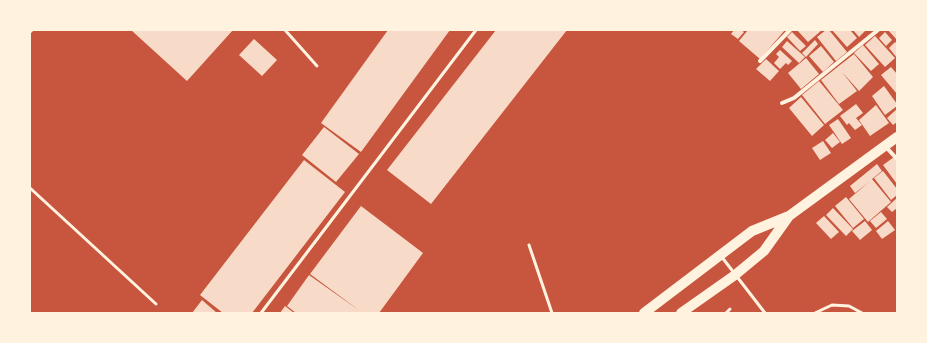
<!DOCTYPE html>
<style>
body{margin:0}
#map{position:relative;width:927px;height:343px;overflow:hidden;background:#c8553d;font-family:Cabin,sans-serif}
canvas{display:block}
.frame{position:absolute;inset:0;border:31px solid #fff3e0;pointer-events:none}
</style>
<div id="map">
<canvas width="927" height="343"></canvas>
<div class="frame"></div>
</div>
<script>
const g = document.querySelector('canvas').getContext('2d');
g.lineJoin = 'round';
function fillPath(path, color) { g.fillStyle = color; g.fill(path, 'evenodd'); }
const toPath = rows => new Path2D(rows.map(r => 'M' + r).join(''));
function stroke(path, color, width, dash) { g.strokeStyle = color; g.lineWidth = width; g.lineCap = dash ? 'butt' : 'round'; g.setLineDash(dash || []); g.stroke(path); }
fillPath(toPath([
 [131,30,233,30,187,81],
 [388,30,450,30,361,152,321,123],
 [496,30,567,30,431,204,387,170],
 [734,30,741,30,744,32,738,39,731,34],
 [748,30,785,30,760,59,739,41],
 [797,30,822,30,808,42],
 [826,30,829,30,847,52,836,61,817,37],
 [832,30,850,30,857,38,847,47],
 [853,30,866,30,859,37],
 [888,30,897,30,897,40],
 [792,32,806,46,800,51,787,37],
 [885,32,892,40,886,46,879,38],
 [875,36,895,58,885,67,865,45],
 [254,39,277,60,262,76,239,55],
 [815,40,818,44,806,57,802,53],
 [787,41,805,57,799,63,782,47],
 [895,42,897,44,897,58,889,48],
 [863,45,879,64,871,71,854,53],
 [821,46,834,62,823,72,809,56],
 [780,50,792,61,788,65,786,63,780,69,774,63,779,57,776,54],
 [854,54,873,77,859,91,842,72,857,91,839,104,821,80],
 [806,58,819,74,801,89,788,73],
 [766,59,779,71,770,81,756,69],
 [891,67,897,74,897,94,881,75],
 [819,81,843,110,825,124,802,95],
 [884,86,897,104,897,106,885,115,872,96],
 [801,97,824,125,812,136,789,108],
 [856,104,863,113,856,118,862,125,855,130,849,123,847,125,840,116],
 [876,105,889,123,870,136,859,120],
 [897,109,897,122,893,125,887,118],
 [838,119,851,138,842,144,829,125],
 [324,127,359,154,336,182,302,155],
 [833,133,840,142,832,148,825,140],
 [823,141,831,153,820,160,812,148],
 [894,157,897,161,897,184,883,165],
 [304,160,345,192,252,313,223,313,200,295],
 [877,164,882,171,872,179,891,202,868,222,849,199,870,181,855,193,850,186],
 [883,171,897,189,897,195,891,200,874,178],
 [846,197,864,219,853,228,835,206],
 [897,198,897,208,892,212,887,207],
 [361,206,423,253,379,313,296,313,287,306,309,275,360,311,310,274],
 [833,208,853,229,846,236,826,215],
 [881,212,887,219,876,228,870,221],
 [824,216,839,232,831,239,816,223],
 [865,221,872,230,860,240,852,231],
 [888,221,895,230,882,239,876,231],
 [202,300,217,313,192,313],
 [285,306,294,313,280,313]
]), '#f7dbc8');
stroke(toPath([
 [285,30,317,66],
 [30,32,32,30],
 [30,188,156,304],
 [529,245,552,313],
 [721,256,765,313],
 [261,313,476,30],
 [726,313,730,309],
 [815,313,832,305,849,306,862,313]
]), '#fff3e0', 3);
stroke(toPath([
 [760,61,790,30],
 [782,103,794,98,878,30],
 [885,146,897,159]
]), '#fff3e0', 4);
stroke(toPath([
 [644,313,752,231,789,216,897,137],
 [681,313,735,275,764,251,789,216]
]), '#fff3e0', 10);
</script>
